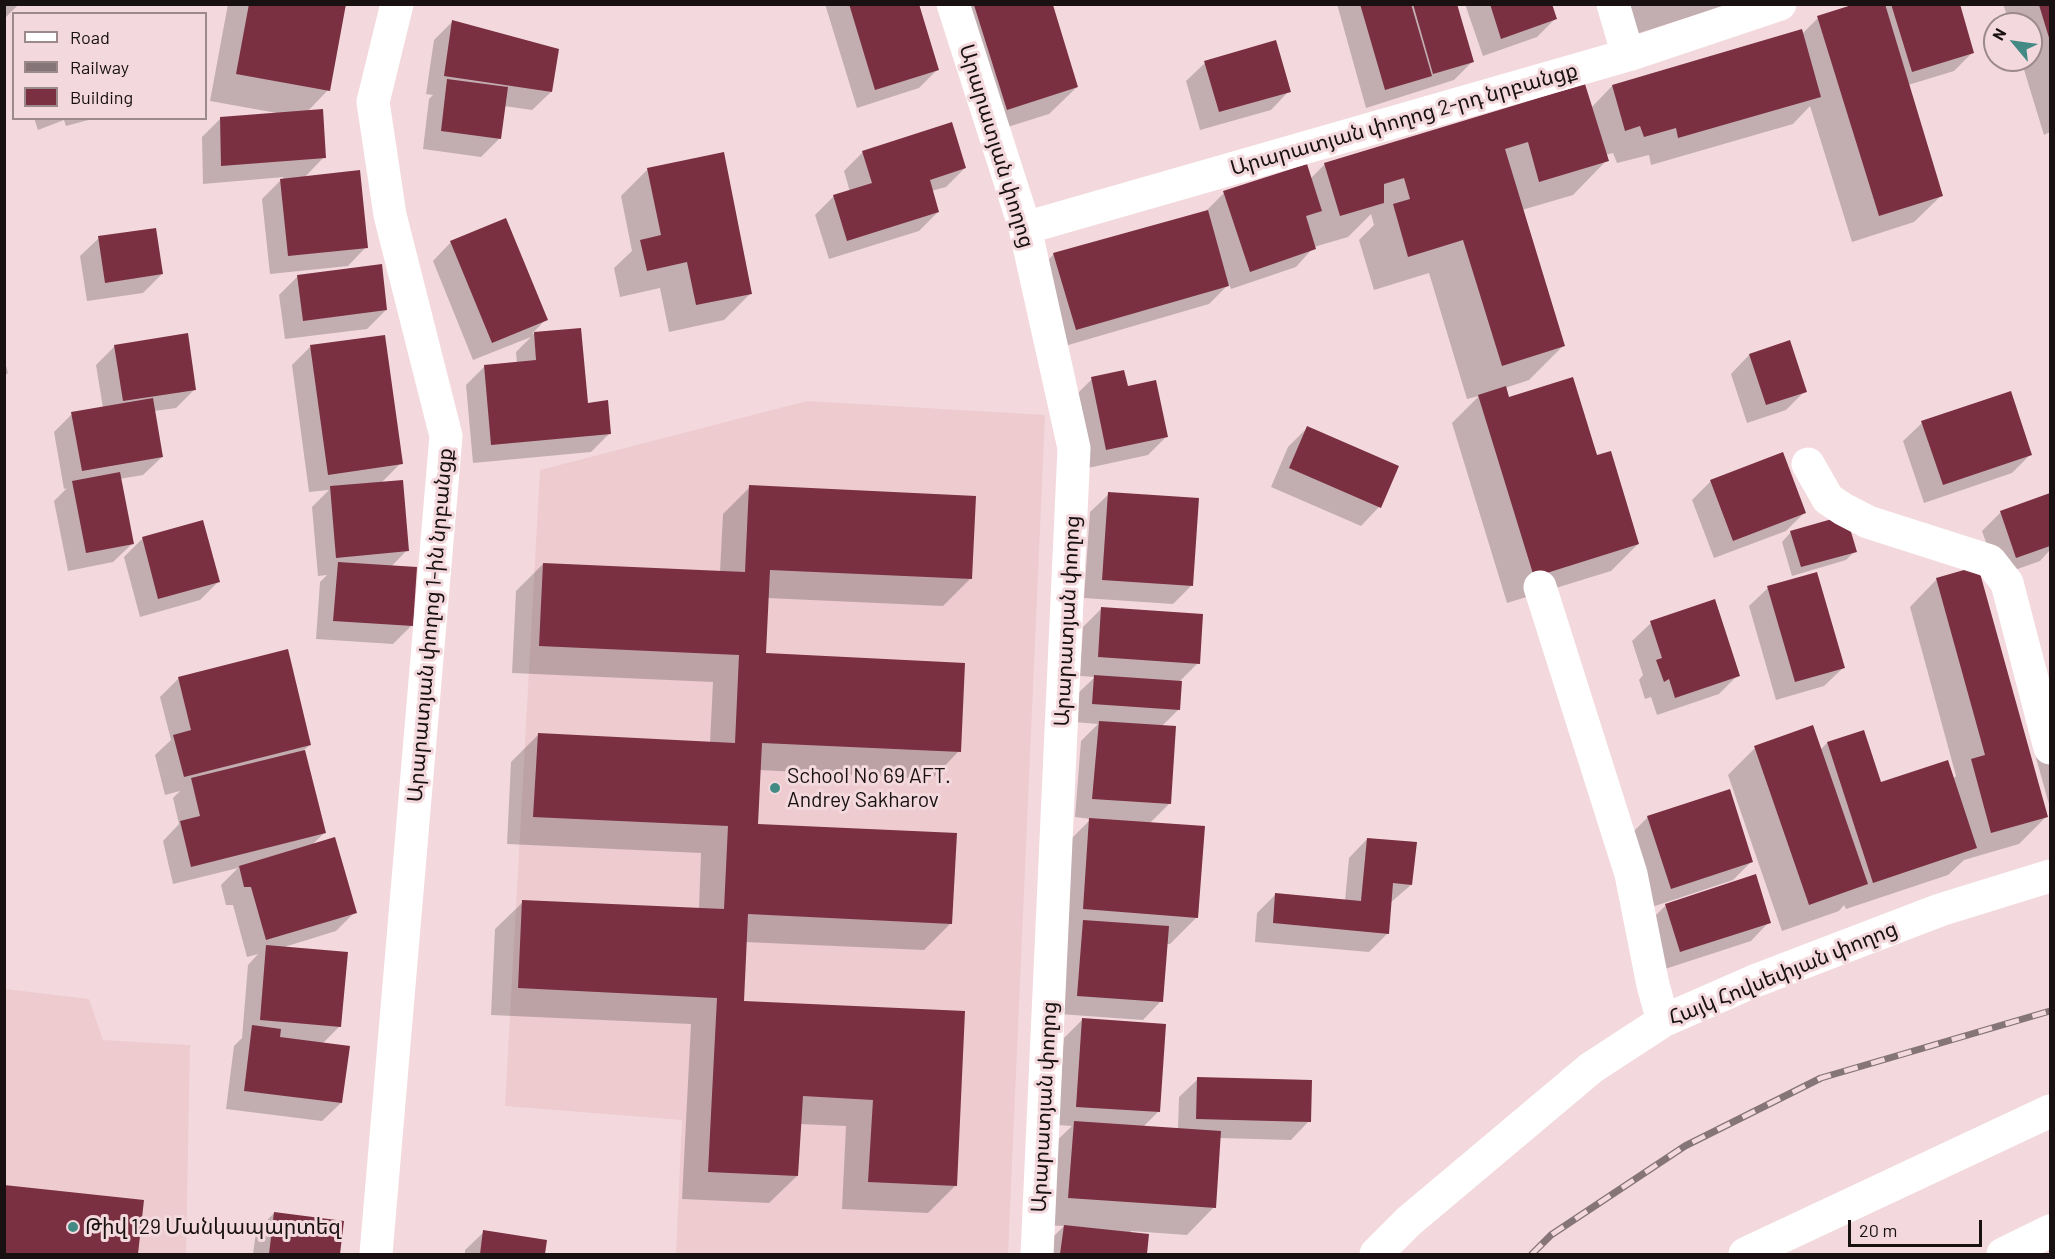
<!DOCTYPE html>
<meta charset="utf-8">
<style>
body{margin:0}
#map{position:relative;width:2055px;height:1259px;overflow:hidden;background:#f3d9dd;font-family:Barlow,sans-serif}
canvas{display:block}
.frame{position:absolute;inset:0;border:6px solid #181011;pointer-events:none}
.legend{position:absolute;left:12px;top:12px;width:195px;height:108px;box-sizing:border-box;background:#f3d9dd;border:2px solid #9b898b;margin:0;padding:8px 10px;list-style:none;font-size:18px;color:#181011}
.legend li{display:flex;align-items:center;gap:12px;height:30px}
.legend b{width:30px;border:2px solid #9b898b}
.north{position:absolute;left:1983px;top:12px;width:60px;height:60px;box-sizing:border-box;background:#f3d9dd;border:2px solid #9b898b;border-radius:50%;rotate:299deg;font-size:16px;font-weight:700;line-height:24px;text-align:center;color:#181011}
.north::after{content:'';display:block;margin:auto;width:21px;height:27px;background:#438a85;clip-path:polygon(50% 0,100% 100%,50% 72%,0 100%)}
.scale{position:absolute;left:1848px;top:1220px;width:134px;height:27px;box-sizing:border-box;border:3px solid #181011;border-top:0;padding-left:8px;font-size:18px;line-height:21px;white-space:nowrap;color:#181011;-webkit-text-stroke:4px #f3d9dd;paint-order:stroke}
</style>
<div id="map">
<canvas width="2055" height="1259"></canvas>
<div class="frame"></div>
<ul class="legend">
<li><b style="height:8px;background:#fff"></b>Road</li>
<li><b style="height:8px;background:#867578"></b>Railway</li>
<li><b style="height:16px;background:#7a3041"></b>Building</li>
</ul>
<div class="north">N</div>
<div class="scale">20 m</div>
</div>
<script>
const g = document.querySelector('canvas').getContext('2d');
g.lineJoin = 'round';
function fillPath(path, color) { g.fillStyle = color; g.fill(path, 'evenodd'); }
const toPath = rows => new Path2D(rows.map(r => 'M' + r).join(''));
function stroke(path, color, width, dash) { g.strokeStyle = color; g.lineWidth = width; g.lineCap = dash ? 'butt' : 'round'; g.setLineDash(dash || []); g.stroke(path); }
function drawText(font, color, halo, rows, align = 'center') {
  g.font = font + ' Barlow,"Noto Sans Armenian",sans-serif'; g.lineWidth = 6; g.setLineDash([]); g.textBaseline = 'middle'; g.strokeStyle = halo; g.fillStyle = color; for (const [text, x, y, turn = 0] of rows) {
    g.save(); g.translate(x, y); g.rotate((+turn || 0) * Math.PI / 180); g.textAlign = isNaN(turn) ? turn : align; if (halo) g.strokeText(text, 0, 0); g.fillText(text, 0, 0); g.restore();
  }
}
fillPath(toPath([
 [807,401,1045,415,1008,1254,676,1254,682,1120,505,1106,540,470],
 [5,989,89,999,103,1040,190,1045,186,1254,5,1254]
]), '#edcbcf');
fillPath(toPath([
 [4,4,19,4,4,19],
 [228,4,345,4,328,90,307,112,324,157,304,178,366,247,348,266,270,274,262,199,284,177,203,184,202,137,221,118,277,113,210,101],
 [825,4,917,4,937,70,919,88,857,108],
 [965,4,1051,4,1077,87,1049,114,979,136],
 [1337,4,1456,4,1472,62,1454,80,1366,108],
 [1465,4,1551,4,1555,19,1537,37,1483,56],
 [1622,4,1730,4,1633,35],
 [1860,4,1958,4,1973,52,1954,71,1908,85,1942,195,1914,222,1852,242,1810,106,1793,124,1651,165,1649,155,1617,163,1613,153,1605,155,1607,160,1573,195,1522,210,1563,346,1529,380,1505,388,1508,399,1596,457,1638,544,1611,571,1507,603,1452,423,1479,396,1467,399,1429,273,1374,290,1359,240,1374,225,1371,214,1348,237,1314,247,1296,267,1231,289,1229,284,1209,304,1058,348,1035,273,1054,254,1205,212,1224,193,1310,179,1325,164,1591,108,1612,86,1802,34,1818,18],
 [2003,4,2050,4,2050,132,2044,135,2021,60,2031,60,2031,24,2010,24],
 [453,21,551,92,532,110,504,106,499,139,481,157,423,149,429,99,433,95,426,94,434,40],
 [1205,63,1289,91,1271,110,1200,130,1186,81],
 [34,118,96,118,66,126,64,120,38,130],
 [863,152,965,168,946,187,931,191,938,212,919,231,829,259,815,215,834,196,850,192,844,171],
 [648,169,751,293,724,320,669,332,660,288,620,297,614,268,632,251,621,196],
 [99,238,162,274,143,293,87,301,80,256],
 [451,242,546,319,532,334,579,329,587,405,610,433,591,452,473,463,466,385,484,367,517,364,516,352,531,337,473,360,433,261],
 [298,276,386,310,367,329,285,339,279,295],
 [115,346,195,389,176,408,154,411,162,457,143,475,119,479,132,544,113,562,68,571,54,501,67,488,64,489,54,432,72,414,103,408,96,365],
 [310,347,401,463,381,483,407,550,391,567,412,625,393,644,316,639,320,582,327,575,318,576,312,507,329,490,309,492,292,365],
 [1749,355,1805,391,1786,410,1747,423,1731,374],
 [4,358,8,373,4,376],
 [1092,379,1127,388,1166,437,1148,455,1088,468,1074,397],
 [1922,423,2030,455,2012,473,1924,503,1903,441],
 [1307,428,1397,467,1379,507,1361,526,1271,487,1288,447],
 [1711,481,1805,512,1786,531,1714,558,1692,500],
 [750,487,970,579,943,606,767,598,764,655,959,751,932,779,759,770,757,826,951,923,924,950,745,942,743,1002,964,1012,955,1186,928,1213,842,1209,846,1126,800,1124,797,1176,769,1203,682,1199,691,1024,491,1015,495,929,523,902,699,909,701,853,507,844,511,762,538,735,710,743,713,682,512,673,516,591,543,564,720,572,723,514],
 [1109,494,1191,586,1173,604,1084,598,1090,512],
 [2050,495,2050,550,2040,561,1998,576,1982,531,2001,512],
 [202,522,218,582,200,600,140,617,124,557,142,539],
 [1791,532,1855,551,1846,560,1792,576,1782,542],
 [1937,579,2046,817,2019,844,1964,860,1948,875,1846,909,1844,905,1839,911,1782,931,1728,775,1755,748,1820,750,1827,743,1863,732,1880,784,1953,779,1956,776,1910,607],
 [1768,588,1843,668,1824,686,1776,700,1749,606],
 [1102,608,1198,663,1180,681,1179,709,1161,727,1169,804,1149,824,1197,917,1170,944,1166,944,1161,1001,1143,1020,1059,1014,1065,940,1068,937,1056,936,1063,847,1091,819,1075,817,1081,741,1098,724,1074,722,1076,695,1095,677,1080,676,1083,627],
 [1651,623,1738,675,1719,694,1657,715,1651,697,1645,699,1639,680,1643,675,1632,641],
 [179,678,310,745,304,750,324,833,312,845,355,912,336,931,281,948,340,1026,322,1044,341,1103,322,1121,226,1109,234,1046,242,1038,248,965,258,954,247,957,233,905,226,905,221,885,238,868,173,884,163,841,179,824,173,798,180,791,165,795,155,755,171,740,160,697],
 [2050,730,2050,808,2033,747],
 [1648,817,1752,861,1733,880,1652,907,1629,836],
 [1367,839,1411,885,1390,903,1387,934,1369,952,1255,942,1257,913,1276,894,1345,901,1349,858],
 [1666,905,1769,922,1751,941,1662,970,1647,924],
 [1083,1019,1158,1112,1142,1128,1178,1130,1179,1097,1198,1079,1309,1121,1291,1140,1219,1138,1214,1207,1187,1235,1131,1231,1131,1234,1147,1235,1145,1254,1044,1254,1045,1245,1064,1226,1042,1225,1047,1150,1072,1126,1058,1125,1064,1038],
 [4,1186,143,1201,137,1254,4,1254],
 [274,1213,342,1222,338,1254,253,1254,256,1232],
 [484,1232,545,1241,543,1254,465,1254,465,1250]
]), '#0003');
fillPath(toPath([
 [249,4,346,4,330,91,236,74],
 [849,4,919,4,939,70,875,90],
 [1360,4,1411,4,1432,76,1385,90],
 [1413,4,1457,4,1474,62,1433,74],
 [1490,4,1552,4,1557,19,1501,39],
 [1855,4,1885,4,1943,196,1879,216,1817,16],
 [1891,4,1960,4,1974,53,1912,72],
 [974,5,1053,5,1078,87,1007,110],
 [2039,5,2050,5,2050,41],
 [452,20,559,49,552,92,444,76],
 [1802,29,1821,97,1678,138,1676,128,1644,137,1640,126,1625,131,1612,85],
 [1276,40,1291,92,1219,112,1204,61],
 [447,79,508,87,501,139,441,131],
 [1585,84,1609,161,1539,182,1528,142,1505,149,1565,346,1502,366,1463,240,1408,257,1393,204,1410,199,1404,178,1384,184,1384,203,1340,216,1324,163],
 [323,109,326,158,221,166,220,117],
 [952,122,966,168,930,180,939,212,847,241,833,195,872,183,862,151],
 [724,152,752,294,696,305,687,262,647,271,640,240,661,235,647,168],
 [1307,164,1322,211,1306,216,1316,249,1250,272,1223,191],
 [360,170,368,248,288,256,280,179],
 [1208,210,1229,286,1076,330,1053,253],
 [506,218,548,320,492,343,450,241],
 [156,228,163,274,105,283,98,236],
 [382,264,387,310,303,321,297,275],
 [581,328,588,403,608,400,611,434,491,445,484,365,536,360,534,332],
 [188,333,196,390,123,401,114,345],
 [385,335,403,464,328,475,310,345],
 [1790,340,1807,392,1766,405,1749,354],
 [1124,370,1128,386,1156,380,1168,437,1106,450,1091,377],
 [1573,377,1597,455,1611,451,1639,544,1534,577,1478,395,1506,386,1509,397],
 [2011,391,2032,455,1943,485,1921,421],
 [153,398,163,457,82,471,71,412],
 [1307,426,1399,466,1381,508,1289,468],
 [1783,452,1806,513,1733,541,1710,480],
 [120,472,134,544,86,553,72,481],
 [403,480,409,551,336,558,330,486],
 [749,485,976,496,972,579,770,570,766,653,965,663,961,752,762,743,758,824,957,833,952,924,748,914,744,1001,965,1011,957,1186,868,1182,873,1100,803,1096,798,1176,708,1172,717,998,518,988,522,900,724,909,728,826,533,817,538,733,735,743,739,655,539,646,543,563,745,572],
 [1108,492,1199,498,1193,586,1102,580],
 [2050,493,2050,546,2016,558,2000,511],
 [1846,515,1857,552,1801,567,1790,531],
 [203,520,220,582,158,599,142,537],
 [338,562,417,567,413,626,333,621],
 [1978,566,2048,817,1991,833,1971,759,1985,755,1936,578],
 [1817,572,1845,668,1795,682,1767,586],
 [1715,599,1740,676,1675,698,1669,679,1664,682,1656,660,1662,658,1650,621],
 [1101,607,1203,614,1200,664,1098,657],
 [288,649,311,745,184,777,173,735,191,730,178,677],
 [1094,675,1182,681,1180,710,1092,704],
 [1099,721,1176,726,1171,804,1092,799],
 [1813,725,1868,884,1809,905,1754,746],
 [1864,730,1881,782,1948,760,1977,848,1873,883,1827,742],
 [305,750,326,833,191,867,180,821,200,816,191,778],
 [1730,789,1753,862,1671,889,1647,816],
 [1089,818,1205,826,1198,918,1083,909],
 [335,837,357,913,266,940,251,887,244,887,239,866],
 [1367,838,1417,842,1412,885,1393,883,1389,934,1273,923,1275,893,1361,901],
 [1756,874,1771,923,1680,952,1665,904],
 [1083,920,1169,926,1163,1002,1077,996],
 [266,945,348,952,341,1027,260,1020],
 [1082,1018,1166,1024,1160,1112,1076,1107],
 [252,1025,281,1029,280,1037,350,1046,342,1103,244,1091],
 [1197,1077,1312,1080,1311,1122,1196,1119],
 [1074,1121,1221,1131,1216,1208,1068,1198],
 [4,1185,144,1200,138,1254,4,1254],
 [274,1212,344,1221,340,1254,269,1254],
 [1064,1225,1149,1234,1147,1254,1060,1254],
 [483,1230,547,1240,545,1254,480,1254]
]), '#7a3041');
stroke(toPath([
 [953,4,1025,228,1074,448,1037,1254],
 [1613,4,1628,55],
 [1025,228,1628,55,1780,4],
 [1808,464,1828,499,1843,509,1868,522,1990,561,2007,583,2050,748],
 [1540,587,1631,874,1653,985,1663,1021],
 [376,1254,446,436,390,215,373,102,397,4],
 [1376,1254,1409,1221,1591,1068,1663,1021,1752,982,1940,910,2050,876],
 [1745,1254,2050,1111],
 [2003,1254,2050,1231]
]), '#fff', 33);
const rail = toPath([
 [1532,1254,1551,1235,1685,1146,1821,1078,2050,1011]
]);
stroke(rail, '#867578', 7);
stroke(rail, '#f3d9dd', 4.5, [14]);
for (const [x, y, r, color] of [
 [775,788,6,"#438a85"],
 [73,1227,6,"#438a85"]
]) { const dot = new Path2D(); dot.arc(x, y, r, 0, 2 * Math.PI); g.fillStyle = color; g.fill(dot); stroke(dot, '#f3d9dd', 2); }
drawText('21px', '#181011', '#f3d9dd', [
 ["Արարատյան փողոց 2-րդ նրբանցք",1404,119,-16],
 ["Արարատյան փողոց",997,146,73],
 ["Արարատյան փողոց",1067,621,-87],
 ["Արարատյան փողոց 1-ին նրբանցք",430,625,-85],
 ["Հայկ Հովսեփյան փողոց",1783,973,-22],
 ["Արարատյան փողոց",1044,1107,-87]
]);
drawText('21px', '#181011', '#f3d9dd', [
 ["School No 69 AFT.",787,776],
 ["Andrey Sakharov",787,800],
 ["Թիվ 129 Մանկապարտեզ",85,1227]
], 'left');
</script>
